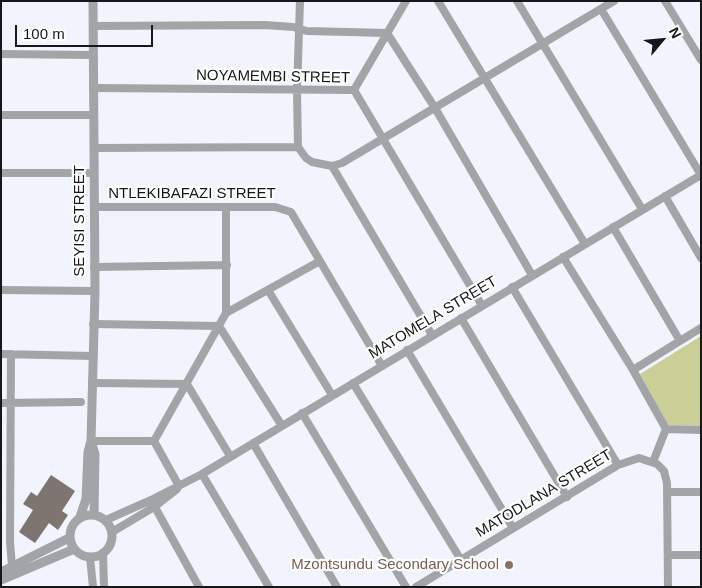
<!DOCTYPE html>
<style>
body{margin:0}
#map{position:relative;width:702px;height:588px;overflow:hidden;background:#f1f3fd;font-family:Arial,sans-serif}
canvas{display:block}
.frame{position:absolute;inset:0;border:2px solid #16171a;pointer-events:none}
.north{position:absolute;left:637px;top:15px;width:50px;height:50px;-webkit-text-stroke:4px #fff;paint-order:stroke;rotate:62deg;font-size:14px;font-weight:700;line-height:20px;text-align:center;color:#16171a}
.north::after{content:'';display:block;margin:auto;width:18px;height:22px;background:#16171a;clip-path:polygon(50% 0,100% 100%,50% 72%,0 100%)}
.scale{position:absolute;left:15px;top:25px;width:138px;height:22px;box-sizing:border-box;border:2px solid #16171a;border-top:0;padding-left:6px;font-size:15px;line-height:18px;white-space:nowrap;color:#16171a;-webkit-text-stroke:4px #fff;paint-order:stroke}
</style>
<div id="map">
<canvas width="702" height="588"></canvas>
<div class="frame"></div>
<div class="north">N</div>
<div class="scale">100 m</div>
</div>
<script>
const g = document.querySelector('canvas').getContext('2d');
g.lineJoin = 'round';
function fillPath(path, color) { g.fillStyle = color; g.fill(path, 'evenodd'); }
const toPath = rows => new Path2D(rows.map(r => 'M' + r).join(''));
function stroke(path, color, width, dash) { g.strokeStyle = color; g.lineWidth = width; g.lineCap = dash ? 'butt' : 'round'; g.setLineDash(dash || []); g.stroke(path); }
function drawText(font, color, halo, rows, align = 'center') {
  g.font = font + ' Arial,sans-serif'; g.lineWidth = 4.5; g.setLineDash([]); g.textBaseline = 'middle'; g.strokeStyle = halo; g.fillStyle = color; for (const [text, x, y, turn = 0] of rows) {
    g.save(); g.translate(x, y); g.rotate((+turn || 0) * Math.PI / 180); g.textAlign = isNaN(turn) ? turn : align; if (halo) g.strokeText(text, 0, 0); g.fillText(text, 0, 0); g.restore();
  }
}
fillPath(toPath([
 [701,336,701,426,668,425,640,374]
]), '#cbce97');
fillPath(toPath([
 [51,475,75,491,62,511,68,515,58,530,49,523,35,543,19,532,33,510,23,504,31,492,37,496]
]), '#7e7570');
stroke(toPath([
 [300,1,297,91,298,147,306,158,312,162,332,166,342,163,614,1],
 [438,1,585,244],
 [517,1,642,209],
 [665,1,701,60],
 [93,26,265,25,293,27,307,31,387,33,435,108,532,275],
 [1,54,93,55],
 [93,88,354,90],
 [354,90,481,304],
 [354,90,406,1],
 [1,115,94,115],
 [94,148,298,147],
 [332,166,432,335],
 [1,173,94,173],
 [665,196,701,258],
 [94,207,275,207,291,212,382,366],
 [613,227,680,341],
 [563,257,633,370,666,429],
 [94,267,227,265],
 [512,287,618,465],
 [1,290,95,291],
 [268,290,332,395],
 [226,313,320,261],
 [461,318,567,497],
 [93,324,219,326,282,426],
 [407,350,513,528],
 [1,354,92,356],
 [11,354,10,542,12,566],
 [633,370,701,328],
 [92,383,187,384,230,456],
 [353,383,461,560],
 [1,403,81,402],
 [302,413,406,587],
 [666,429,701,430],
 [91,441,154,441],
 [154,441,226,313,226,207],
 [154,441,179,486],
 [253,443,337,587],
 [653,462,666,429],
 [202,474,269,587],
 [668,492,701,492],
 [151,500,199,587],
 [106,520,151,500,202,474,701,175,601,9],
 [112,532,154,507,177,489],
 [103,553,104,587],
 [669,555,701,555],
 [90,557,93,587],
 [416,587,618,465,639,458,657,464,664,471,667,483,668,587]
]), '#a3a4a8', 8);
stroke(toPath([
 [93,1,95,291,91,441,95,454,94,514],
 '70 536a21 21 0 1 1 42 0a21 21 0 1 1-42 0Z',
 [80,517,86,499,88,452,91,441],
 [1,572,69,538],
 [1,580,74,549]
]), '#a3a4a8', 9);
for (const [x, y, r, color] of [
 [509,565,5,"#8d6e63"]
]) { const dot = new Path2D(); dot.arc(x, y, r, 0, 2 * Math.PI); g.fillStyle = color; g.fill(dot); stroke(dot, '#fff', 2); }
drawText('15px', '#16171a', '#fff', [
 ["NOYAMEMBI STREET",273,77,1],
 ["NTLEKIBAFAZI STREET",192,194],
 ["SEYISI STREET",80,221,-90],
 ["MATOMELA STREET",433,318,-31],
 ["MATODLANA STREET",544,494,-31]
]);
drawText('15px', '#785e54', '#fff', [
 ["Mzontsundu Secondary School",499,565]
], 'right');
</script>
